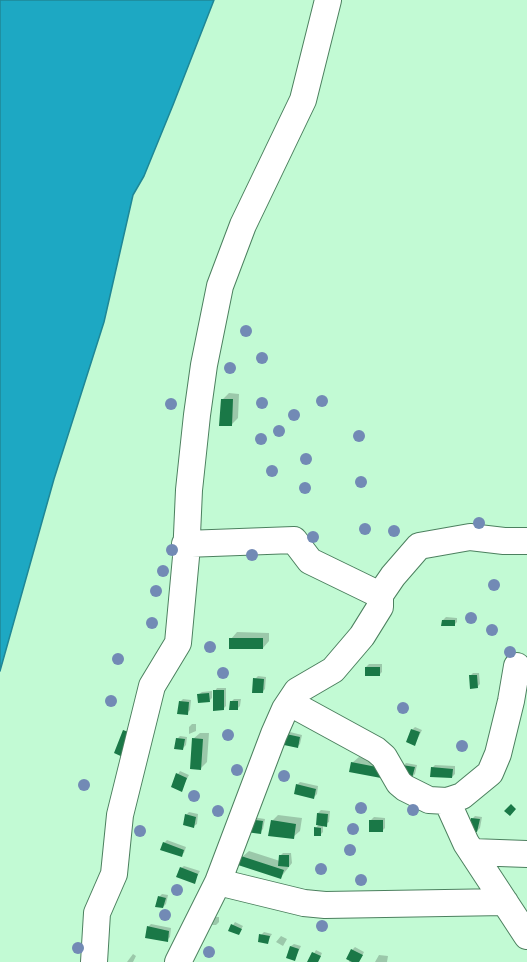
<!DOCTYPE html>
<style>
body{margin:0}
canvas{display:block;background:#c2fad4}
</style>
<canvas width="527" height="962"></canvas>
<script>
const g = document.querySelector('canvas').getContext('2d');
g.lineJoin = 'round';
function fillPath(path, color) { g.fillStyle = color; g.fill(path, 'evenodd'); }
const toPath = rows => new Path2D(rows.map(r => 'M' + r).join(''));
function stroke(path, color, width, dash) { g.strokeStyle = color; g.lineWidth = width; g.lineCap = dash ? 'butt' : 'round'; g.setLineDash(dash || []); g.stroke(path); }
const water = toPath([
 [0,0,214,0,173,105,144,176,133,195,104,322,54,479,0,671,0,0]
]);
fillPath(water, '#1da8c3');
stroke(water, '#1f8796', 1.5);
fillPath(toPath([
 [229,393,239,394,238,418,231,425,222,400],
 [446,617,457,618,457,622,454,625,443,620],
 [237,632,269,633,269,641,263,648,231,639],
 [369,664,382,664,382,672,379,675,366,667],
 [473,673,479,673,480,684,477,687,470,676],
 [258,676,266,677,265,689,262,692,255,679],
 [217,688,226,688,226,706,223,709,215,691],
 [212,691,212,698,209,701,199,694,202,692],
 [183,699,191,700,190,710,187,713,180,702],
 [234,699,241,699,240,706,237,709,231,702],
 [192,724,196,724,196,731,189,734,189,727],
 [415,727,422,730,415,744,412,730],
 [290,732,302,735,300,744,297,747,287,735],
 [200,733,209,733,207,762,201,768,193,739],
 [180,736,187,737,186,745,183,748,177,739],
 [359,757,388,762,387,770,352,763],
 [406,763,417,765,415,774,412,777,403,766],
 [435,765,455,766,455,774,452,777,432,768],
 [180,771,189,775,181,790,178,774],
 [300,782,318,786,317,794,314,797,297,785],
 [321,810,330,811,329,822,323,825,323,832,320,835,316,828,319,824,318,813],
 [189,812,198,814,197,824,194,826,186,815],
 [278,815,302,818,300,831,293,837,272,821],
 [475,816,482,817,480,828,477,831,473,818],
 [252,817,265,819,263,829,260,832],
 [374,817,385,818,385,828,382,831,371,820],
 [167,840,186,847,184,853,181,855,164,843],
 [249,851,280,861,280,856,283,853,291,853,292,863,281,877,242,857],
 [184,866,200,871,194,882,181,868],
 [162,894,168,895,166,904,163,907,159,897],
 [215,917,219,917,219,922,216,925,212,925,213,919],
 [235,922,243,926,239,933,233,925],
 [151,924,171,928,170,937,167,940,148,927],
 [264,932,272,934,267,942,261,935],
 [281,936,287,939,283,946,276,942],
 [294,944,301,946,295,959,291,946],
 [355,947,364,952,359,962,349,962,352,950],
 [316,950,322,953,318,962,309,962],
 [133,954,136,956,133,962,127,962],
 [379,955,388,956,387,962,375,962]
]), '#0003');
fillPath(toPath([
 [221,399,233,399,232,426,219,426],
 [442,620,455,620,455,626,441,626],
 [229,638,263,638,263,649,229,649],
 [365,667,380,667,380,676,365,676],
 [469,675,477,675,478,688,470,689],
 [253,678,264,679,263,693,252,693],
 [213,690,224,690,224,710,213,711],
 [209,693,210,702,198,703,197,694],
 [179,701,189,702,188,715,177,714],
 [230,701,238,701,238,710,229,710],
 [411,729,420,732,415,746,406,742],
 [123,730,134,734,125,758,114,753],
 [286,734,300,737,298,748,284,745],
 [176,738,185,739,183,750,174,749],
 [192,738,203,739,201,770,190,769],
 [351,762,382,768,381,778,349,772],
 [402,765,415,767,412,778,399,776],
 [431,767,453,769,452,778,430,777],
 [176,773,187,778,182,792,171,787],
 [296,784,316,789,314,799,294,794],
 [511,804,516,809,510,816,504,811],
 [317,813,328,814,327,827,316,825],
 [185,814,196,817,194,828,183,825],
 [471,818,480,819,477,832,469,831],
 [248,819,263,821,261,834,246,832],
 [271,820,296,824,294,839,268,836],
 [369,820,383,820,383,832,369,832],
 [314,827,321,828,321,836,314,836],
 [163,842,184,850,182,857,160,850],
 [279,855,289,855,289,867,278,866],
 [241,856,284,870,281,879,238,865],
 [180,867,198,874,195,884,176,877],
 [158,896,166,898,163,908,155,907],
 [231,924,242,929,239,935,228,931],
 [147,926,169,931,168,942,145,938],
 [259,934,270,936,268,944,258,942],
 [290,946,299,949,295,961,286,958],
 [351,949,363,955,359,962,352,962,346,959],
 [312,952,321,956,318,962,307,962]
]), '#1a7847');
const minor = toPath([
 [185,544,294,540,310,561,380,595],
 [290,703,376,750,384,757,399,783,405,788,429,800,447,801,466,843,527,936],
 [447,801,462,796,490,773,498,754,511,701,517,666],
 [472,852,527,854],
 [218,882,304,903,325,905,505,902],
 [94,962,97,913,114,874,120,815,152,686,178,643,186,557,189,490,197,415,204,365,220,286,243,225,303,100,328,0],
 [178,962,218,882,274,734,285,709,297,691,333,670,362,636,380,607,380,595,393,576,419,546,470,537,504,541,527,541]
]);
stroke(minor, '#4c805f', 28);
stroke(minor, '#fff', 26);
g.fillStyle = '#728ab5';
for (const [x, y] of [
 [246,331],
 [262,358],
 [230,368],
 [322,401],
 [262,403],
 [171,404],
 [294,415],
 [279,431],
 [359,436],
 [261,439],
 [306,459],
 [272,471],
 [361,482],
 [305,488],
 [479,523],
 [365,529],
 [394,531],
 [313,537],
 [172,550],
 [252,555],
 [163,571],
 [494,585],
 [156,591],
 [471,618],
 [152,623],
 [492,630],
 [210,647],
 [510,652],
 [118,659],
 [223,673],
 [111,701],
 [403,708],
 [228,735],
 [462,746],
 [237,770],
 [284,776],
 [84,785],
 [194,796],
 [361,808],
 [413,810],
 [218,811],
 [353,829],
 [140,831],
 [350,850],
 [321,869],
 [361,880],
 [177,890],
 [165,915],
 [322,926],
 [78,948],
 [209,952]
]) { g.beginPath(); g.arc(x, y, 6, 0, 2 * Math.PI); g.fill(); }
</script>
